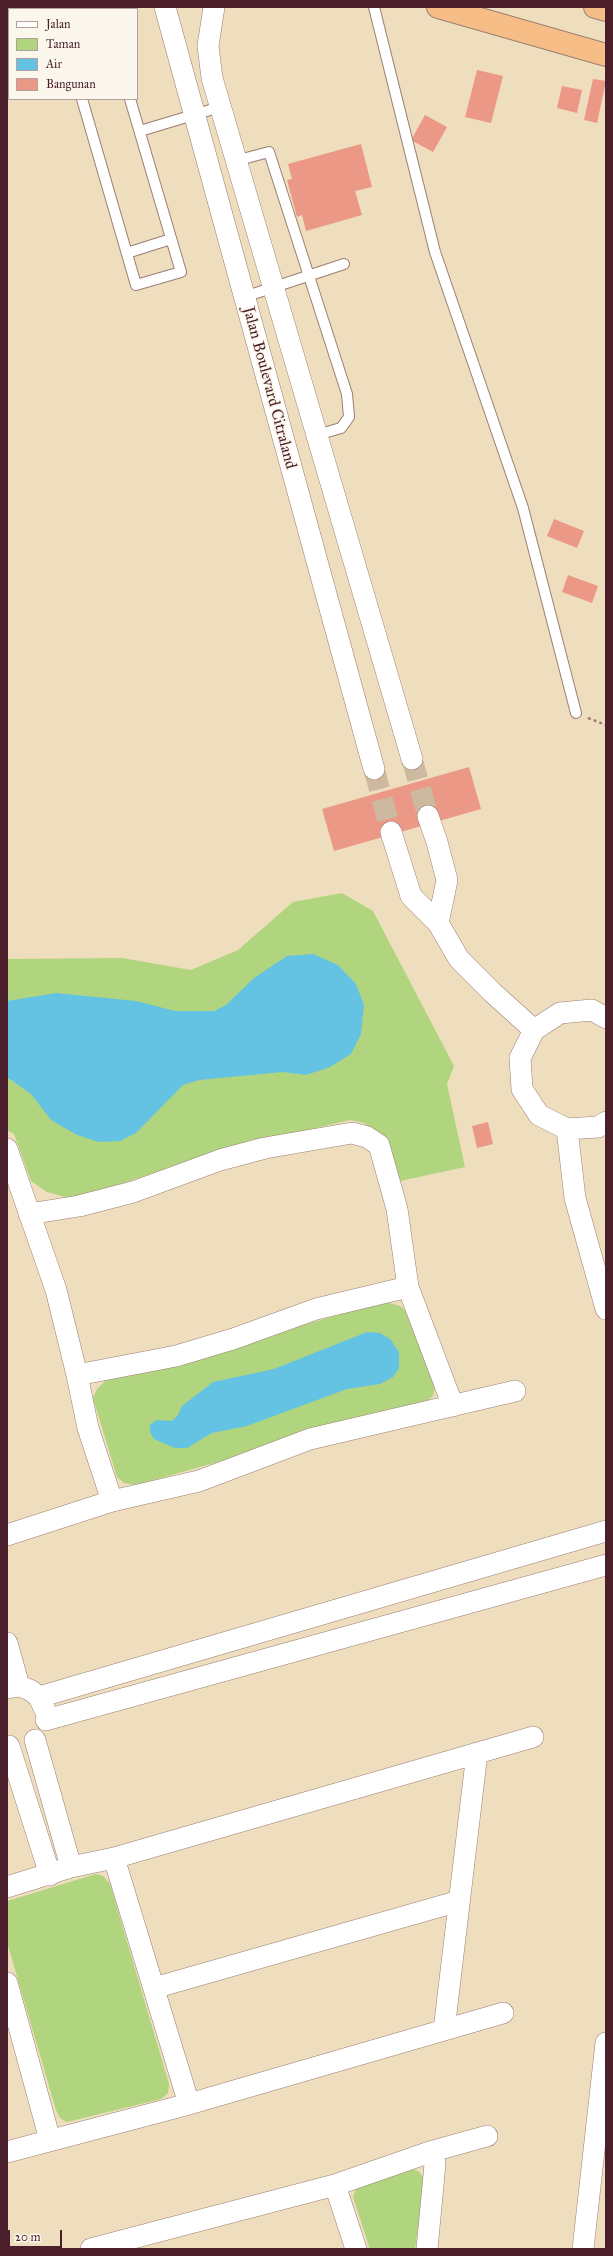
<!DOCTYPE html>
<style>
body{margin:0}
#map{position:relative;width:613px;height:2256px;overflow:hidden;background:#eedebd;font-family:"IM FELL Great Primer",serif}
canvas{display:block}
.frame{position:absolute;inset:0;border:8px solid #4a1f2b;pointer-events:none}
.legend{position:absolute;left:8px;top:8px;width:130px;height:92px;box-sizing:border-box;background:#fbf7ec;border:1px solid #b4a19f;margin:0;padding:5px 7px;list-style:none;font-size:12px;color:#4a1f2b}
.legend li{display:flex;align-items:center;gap:8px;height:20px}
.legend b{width:20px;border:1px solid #b4a19f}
.scale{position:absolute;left:8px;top:2230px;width:54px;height:18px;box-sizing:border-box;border:2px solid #4a1f2b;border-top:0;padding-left:5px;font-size:12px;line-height:14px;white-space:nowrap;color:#4a1f2b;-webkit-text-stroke:3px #fbf7ec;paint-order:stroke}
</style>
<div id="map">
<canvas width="613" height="2256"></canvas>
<div class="frame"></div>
<ul class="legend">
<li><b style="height:5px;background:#fff"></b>Jalan</li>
<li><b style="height:11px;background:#b0d57e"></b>Taman</li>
<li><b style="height:11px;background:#64c3e2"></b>Air</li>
<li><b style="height:11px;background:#eb9886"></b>Bangunan</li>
</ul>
<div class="scale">20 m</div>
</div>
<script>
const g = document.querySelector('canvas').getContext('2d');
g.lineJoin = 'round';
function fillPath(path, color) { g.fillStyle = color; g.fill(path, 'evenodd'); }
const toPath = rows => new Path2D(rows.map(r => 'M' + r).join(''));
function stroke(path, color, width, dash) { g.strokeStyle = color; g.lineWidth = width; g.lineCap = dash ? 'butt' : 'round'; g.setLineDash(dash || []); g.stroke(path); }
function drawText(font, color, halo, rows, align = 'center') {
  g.font = font + ' "IM FELL Great Primer",serif'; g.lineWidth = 3.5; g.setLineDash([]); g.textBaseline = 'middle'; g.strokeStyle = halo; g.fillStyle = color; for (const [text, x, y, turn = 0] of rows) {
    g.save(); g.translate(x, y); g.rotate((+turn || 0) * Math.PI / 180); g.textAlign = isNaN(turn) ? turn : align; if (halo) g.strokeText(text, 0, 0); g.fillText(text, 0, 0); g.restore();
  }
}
fillPath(toPath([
 [342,893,373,911,454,1066,447,1084,465,1167,400,1181,382,1137,364,1123,350,1120,308,1130,251,1140,82,1197,69,1198,47,1192,31,1181,14,1134,7,1130,7,959,122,958,191,970,238,950,293,902],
 [385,1302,400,1306,408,1313,435,1387,433,1396,424,1404,136,1485,124,1483,117,1477,93,1398,97,1389,106,1380],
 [96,1874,103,1876,110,1884,169,2084,168,2093,161,2099,67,2122,60,2118,56,2110,7,1942,7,1901],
 [409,2168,418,2171,425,2179,415,2249,370,2249,353,2197,357,2186]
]), '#b0d57e');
fillPath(toPath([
 [313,954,338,965,356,984,364,1005,361,1034,351,1054,330,1067,306,1075,283,1072,199,1080,183,1085,136,1133,120,1141,99,1142,77,1135,51,1120,31,1094,7,1077,7,1001,56,993,136,1001,175,1011,214,1011,226,1005,254,978,287,956],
 [367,1332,380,1333,390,1339,399,1352,399,1368,393,1377,380,1384,347,1389,247,1426,212,1433,187,1448,175,1448,154,1439,150,1432,150,1425,156,1420,172,1421,178,1415,182,1406,213,1382,274,1369]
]), '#64c3e2');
fillPath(toPath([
 [477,70,503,76,491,123,465,117],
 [593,79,606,81,597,123,584,120],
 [562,86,582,90,577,113,557,108],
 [425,115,447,127,433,152,411,140],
 [361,144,372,187,355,191,362,215,306,231,302,215,297,217,287,180,292,179,288,164],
 [554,519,584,531,577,548,547,536],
 [568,575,598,586,592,603,562,592],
 [469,767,481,809,334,851,322,809],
 [488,1122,493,1144,477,1148,472,1126]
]), '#eb9886');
stroke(toPath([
 [412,759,428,816],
 [374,769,391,832]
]), '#cdb8a0', 21, [21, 10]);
const lane = toPath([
 [94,7,96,9],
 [374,7,435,252,523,508,576,713],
 [82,99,136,285,181,272,130,99],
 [140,131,220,107],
 [235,161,269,152,347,394,349,417,341,428,317,435],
 [127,253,171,239],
 [244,297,344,264]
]);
const street = toPath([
 [165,7,374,769],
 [214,7,208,46,212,78,412,759],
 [428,816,437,842,447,880,438,923],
 [391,832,411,896,438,923,459,959,493,993,534,1030],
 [606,1018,592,1010,560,1013,534,1030,520,1058,522,1089,539,1115,567,1129,598,1127,606,1122],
 [567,1129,575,1198,606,1309],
 [7,1149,56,1290,77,1375,88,1428,112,1501],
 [29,1214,79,1206,133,1192,220,1160,265,1148,352,1133,367,1137,379,1145,397,1209,408,1287,453,1406],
 [77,1375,176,1356,233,1339,316,1309,408,1287],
 [7,1535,112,1501,199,1481,310,1439,515,1391],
 [7,1643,19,1686],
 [7,1688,19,1686,30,1690,39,1697,45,1710],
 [39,1697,606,1531],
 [46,1720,606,1565],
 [35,1740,71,1867],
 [9,1746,50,1875],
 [114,1858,189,2104],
 [7,1887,71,1867,114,1858,533,1737],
 [7,1983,50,2140],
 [154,1988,459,1901],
 [444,2030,477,1753],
 [7,2152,189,2104,503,2013],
 [335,2185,356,2249],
 [91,2249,335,2185,433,2151,487,2136],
 [427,2249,435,2164,433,2151],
 [583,2249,606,2043]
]);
const highway = toPath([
 [438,7,606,55],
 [595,7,606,10]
]);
stroke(lane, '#9c7e74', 12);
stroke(street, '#9c7e74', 22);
stroke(highway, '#9c7e74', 24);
stroke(toPath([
 [588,718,606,725]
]), '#9c7e74', 2.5, [3, 3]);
stroke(lane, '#fff', 10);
stroke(street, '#fff', 21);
stroke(highway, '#f6be86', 22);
drawText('16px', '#4a1f2b', '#fbf7ec', [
 ["Jalan Boulevard Citraland",269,388,75]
]);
</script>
